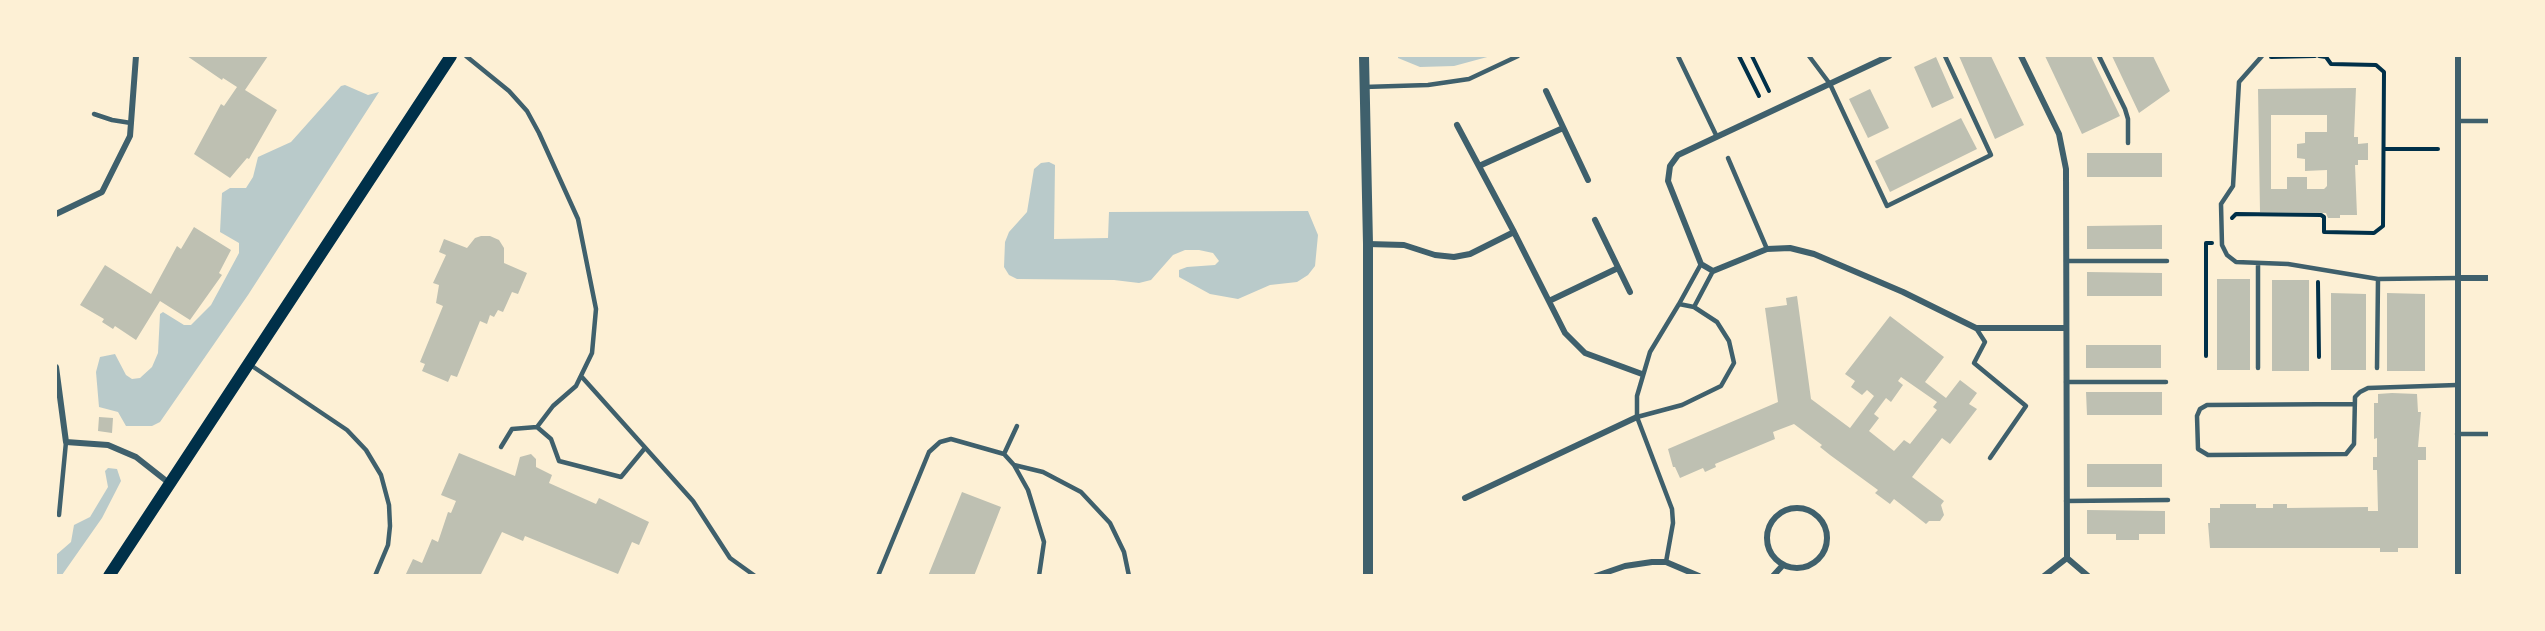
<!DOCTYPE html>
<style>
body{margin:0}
#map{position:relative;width:2545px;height:631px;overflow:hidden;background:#fdf0d5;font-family:"Crimson Pro",serif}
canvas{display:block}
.frame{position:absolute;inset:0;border:57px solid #fdf0d5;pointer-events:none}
</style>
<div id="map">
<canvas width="2545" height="631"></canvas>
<div class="frame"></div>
</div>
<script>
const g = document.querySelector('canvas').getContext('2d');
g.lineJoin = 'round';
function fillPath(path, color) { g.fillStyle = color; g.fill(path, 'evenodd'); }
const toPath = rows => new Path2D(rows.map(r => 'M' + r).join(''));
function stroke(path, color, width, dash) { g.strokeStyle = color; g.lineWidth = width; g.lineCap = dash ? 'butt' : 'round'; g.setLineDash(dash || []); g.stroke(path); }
fillPath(toPath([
 [1398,56,1491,56,1454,66,1420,67,1398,58],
 [345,85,368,95,379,92,248,295,160,422,152,426,126,426,118,412,99,407,96,372,100,357,115,354,126,375,132,379,140,378,152,367,158,353,160,314,163,312,184,325,191,325,211,305,239,253,239,243,220,232,222,193,230,188,246,188,253,177,258,157,291,142,341,86],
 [1049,162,1055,165,1054,239,1108,238,1109,212,1308,211,1318,235,1315,266,1308,275,1297,282,1270,285,1238,299,1210,294,1179,277,1179,270,1187,267,1215,265,1219,261,1213,253,1199,250,1185,250,1173,255,1151,280,1139,283,1114,280,1017,279,1009,275,1004,267,1005,242,1009,232,1027,212,1034,169,1041,163],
 [108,468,117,469,121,481,102,518,62,575,56,575,56,555,71,542,74,525,90,517,108,487,105,471]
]), '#b9caca');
fillPath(toPath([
 [187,56,268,56,245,90,277,110,249,159,247,158,230,178,194,154,221,104,224,106,237,87,223,78,222,80],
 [1959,56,1991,56,2024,125,1995,139],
 [2045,56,2091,56,2120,116,2082,134],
 [2112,56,2153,56,2170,91,2139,113],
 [1936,57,1954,98,1932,108,1914,67],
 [2356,88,2354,137,2358,137,2358,144,2368,143,2368,160,2358,160,2358,165,2355,165,2357,215,2340,215,2340,218,2328,218,2326,213,2260,212,2258,89],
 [2271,115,2327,115,2327,132,2305,132,2305,143,2297,144,2297,158,2305,159,2305,171,2327,170,2327,186,2324,189,2307,189,2307,177,2287,177,2287,189,2271,189],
 [1870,89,1889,128,1868,138,1849,99],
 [1961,118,1977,149,1890,192,1875,161],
 [2087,153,2162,153,2162,177,2087,177],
 [2162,225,2162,249,2087,249,2087,226],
 [194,227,231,250,219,273,222,275,190,320,160,301,136,340,115,326,113,329,102,322,104,319,80,305,105,265,151,294,177,246,181,249],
 [481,236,490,236,499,240,504,248,504,263,527,273,518,294,512,292,503,312,498,310,494,317,490,315,487,324,480,321,457,377,451,375,448,382,422,371,425,364,420,362,443,306,436,303,439,285,433,283,446,255,439,252,444,239,467,248,475,238],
 [2087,272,2162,273,2162,296,2087,296],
 [2217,279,2250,279,2250,370,2217,370],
 [2272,280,2309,280,2309,371,2272,371],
 [2331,293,2366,294,2366,370,2331,370],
 [2387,293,2425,294,2425,371,2387,371],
 [1797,296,1811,399,1850,428,1874,396,1867,390,1862,395,1851,387,1855,381,1845,374,1890,316,1944,357,1925,382,1946,398,1960,380,1977,393,1969,404,1977,409,1950,444,1942,438,1912,477,1944,501,1941,505,1944,515,1940,521,1929,521,1926,524,1894,499,1890,504,1875,493,1878,490,1830,455,1820,447,1822,445,1794,424,1773,432,1775,439,1715,464,1716,467,1705,472,1703,468,1680,478,1675,467,1673,467,1668,449,1778,402,1765,308,1787,305,1786,298],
 [1901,377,1937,402,1933,407,1937,410,1910,444,1904,440,1894,451,1869,431,1879,418,1874,414,1886,398,1891,402,1903,385,1898,381],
 [2086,345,2161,345,2161,368,2086,368],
 [2086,392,2162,392,2162,415,2087,415],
 [2392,393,2417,394,2418,412,2421,412,2418,447,2426,447,2426,460,2418,460,2418,548,2398,548,2398,552,2380,552,2380,548,2210,548,2208,523,2210,523,2210,508,2220,508,2220,504,2256,504,2256,508,2273,508,2273,504,2287,504,2287,508,2368,507,2368,511,2378,511,2377,470,2373,470,2373,457,2377,457,2377,438,2374,439,2374,403,2378,403,2378,394],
 [99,417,113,418,112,433,98,431],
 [459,453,515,476,520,457,531,454,536,459,536,467,552,475,549,483,596,504,599,498,649,522,639,545,632,542,618,574,525,536,523,541,502,532,480,576,405,576,413,559,422,563,432,539,438,542,448,512,451,513,456,501,441,495],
 [2087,464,2162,464,2162,487,2087,487],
 [962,492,1001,507,974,576,928,576],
 [2087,510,2165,511,2165,534,2139,534,2139,540,2116,540,2116,534,2087,534]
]), '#bec0b2');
stroke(toPath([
 [1739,56,1759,96],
 [1752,56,1769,91],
 [2271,57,2315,56],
 [2384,149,2438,149],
 [2232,218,2236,214,2321,215,2324,217,2324,232,2374,233,2383,226,2384,72,2376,65,2331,64,2326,57,2319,56],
 [2318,282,2319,357],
 [2206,356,2206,243,2212,243]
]), '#003049', 4);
stroke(toPath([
 [466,56,509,91,527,111,539,133,578,219,596,309,592,353,576,386,553,406,537,427,512,429,501,447],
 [1678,56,1717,137],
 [1809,56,1830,84,1887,206,1991,155,1945,56],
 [2099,56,2125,109,2128,119,2128,143],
 [2262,56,2239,82,2233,186,2221,204,2222,245,2227,255,2236,262,2288,264,2378,279,2458,278],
 [1364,87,1428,85,1469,79,1518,56],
 [94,114,112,120,131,123],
 [2458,121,2490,121],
 [1728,158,1767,249],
 [2066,261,2167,261],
 [2258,263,2258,368],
 [1679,304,1701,264],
 [1694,307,1713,271],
 [1976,328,1985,342,1974,363,2026,406,1990,458],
 [249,364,347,430,366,450,381,475,389,505,390,526,388,545,375,576],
 [2377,368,2378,279],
 [581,376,693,501,730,558,755,576],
 [2066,382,2166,382],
 [2354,404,2207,405,2200,409,2197,416,2198,449,2208,455,2346,454,2354,444,2355,397,2360,392,2368,388,2457,385],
 [1637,417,1637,396,1650,352,1679,304,1694,307,1717,322,1729,341,1734,363,1721,386,1682,405,1637,417,1672,509,1673,523,1666,562],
 [1017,426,1004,454,1014,465,1028,490,1044,542,1039,576],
 [537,427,551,439,559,461,621,477,645,448],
 [2457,434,2490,434],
 [1014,465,1043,472,1081,492,1110,523,1124,552,1129,576],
 [2066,501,2168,500],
 [59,515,66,442],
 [878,576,929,452,940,442,951,439,1004,454]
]), '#3f606c', 4.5);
stroke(toPath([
 [1889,56,1678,155,1670,166,1668,181,1701,264,1713,271,1767,249,1790,248,1814,254,1903,292,1976,328,2066,328],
 [2021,56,2059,134,2066,169,2067,558,2088,576],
 [2458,56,2458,576],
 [1546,91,1588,180],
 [1457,125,1514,232],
 [1479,166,1563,128],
 [56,214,102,192,130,136,136,56],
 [1595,220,1630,292],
 [1368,244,1404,245,1435,255,1454,257,1470,254,1514,232,1565,333,1585,353,1642,374],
 [2458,278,2490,278],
 [1549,301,1618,268],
 [56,367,66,442,108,445,136,457,169,483],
 [1465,498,1637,417],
 '1767 538a30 30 0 1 1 60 0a30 30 0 1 1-60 0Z',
 [1596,576,1625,566,1652,562,1666,562,1699,576],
 [1773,576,1783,565],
 [2044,576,2067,558]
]), '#3f606c', 6);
stroke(toPath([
 [1364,56,1368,244,1368,576]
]), '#3f606c', 10);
stroke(toPath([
 [109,576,451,56]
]), '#003049', 12);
</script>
